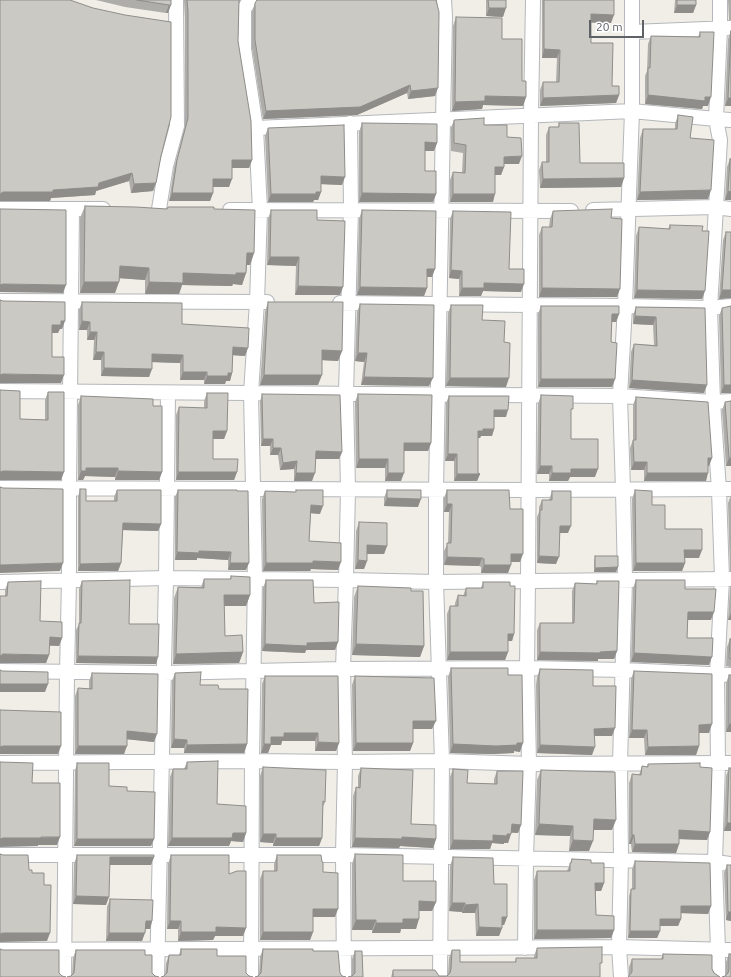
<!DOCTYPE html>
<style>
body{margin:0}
#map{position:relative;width:731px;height:977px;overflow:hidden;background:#f0eee7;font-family:Ubuntu,sans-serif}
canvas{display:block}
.scale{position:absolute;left:589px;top:20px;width:55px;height:18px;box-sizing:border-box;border:2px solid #5e6266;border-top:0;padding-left:5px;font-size:12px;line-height:14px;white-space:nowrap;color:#5e6266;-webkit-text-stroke:3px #fff;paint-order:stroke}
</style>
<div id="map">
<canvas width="731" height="977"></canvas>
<div class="scale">20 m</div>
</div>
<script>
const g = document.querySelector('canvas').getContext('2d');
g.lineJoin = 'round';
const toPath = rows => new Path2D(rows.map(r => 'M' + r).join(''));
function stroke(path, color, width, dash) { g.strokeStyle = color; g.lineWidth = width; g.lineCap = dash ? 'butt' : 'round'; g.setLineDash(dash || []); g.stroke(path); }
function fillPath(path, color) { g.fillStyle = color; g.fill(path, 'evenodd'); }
const street = toPath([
 [250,0,244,9,244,49,256,128,260,210,257,302,251,393,255,579,252,761,251,977],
 [632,32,731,28],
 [256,128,632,111,716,119,731,120],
 [0,209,103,209],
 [159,209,166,166,177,126,176,0],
 [230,210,571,211],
 [593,210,715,207,731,209],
 [0,301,267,302],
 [340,303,625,306,710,308,731,306],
 [0,391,620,396,713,402,731,401],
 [0,488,528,490,731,489],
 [0,582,166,578,346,580,436,582,731,579],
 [0,671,163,673,343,669,527,668,623,670,731,675],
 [0,763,252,761,345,762,442,761,529,764,731,763],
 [0,855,343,855,715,862,731,864],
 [525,948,526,858,529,764,527,668,528,580,531,115,533,0],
 [0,950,619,947,731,950],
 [64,977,67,673,69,580,69,488,72,209],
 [157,977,166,578,168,393],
 [344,977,343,855,345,762,343,669,346,580,348,490,346,393,351,210,350,123],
 [440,977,442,761,436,582,436,490,445,16,444,0],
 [621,977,619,947,621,860,620,764,625,579,623,490,620,396,625,306,632,111,632,0],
 [718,977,718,950,715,862,718,763,717,675,722,579,719,490,713,402,710,308,720,140,716,119,720,28,720,0]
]);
stroke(street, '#b4b7bb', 16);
stroke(street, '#fff', 14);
fillPath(toPath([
 [96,0,171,0,168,13,166,13,125,7],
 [184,0,240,0,239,3,238,41,252,160,249,168,232,168,229,187,213,187,213,193,210,201,169,201,174,168,185,126,185,19],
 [486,0,506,0,503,17,486,16],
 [542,0,614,0,611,23,591,23,591,43,612,86,619,95,616,103,540,106,540,90,543,82,556,82,557,58,542,58],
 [675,0,696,0,696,5,693,13,674,13],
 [728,0,731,0,731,20,729,20],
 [255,3,435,96,408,99,407,93,357,115,263,119,252,48,252,12],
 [456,17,502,39,522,81,526,97,523,106,483,105,482,109,452,111,453,26],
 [731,30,731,106,725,106,728,39],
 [700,32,708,106,703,106,702,109,645,104,645,76,647,71,648,44,651,36,698,37],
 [678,115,690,138,708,199,637,200,640,138,643,129,675,129,675,124],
 [454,120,484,125,507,137,519,164,504,164,504,167,501,175,495,175,493,202,450,202,450,180,453,172,462,173,463,153,451,151,451,128],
 [362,123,437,143,434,151,425,151,425,171,436,194,433,202,359,202,359,132],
 [559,123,580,163,624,178,621,187,540,188,539,170,542,162,546,162,546,135,549,127,558,127],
 [268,128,342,185,321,184,321,192,318,200,314,200,313,202,268,202,265,136],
 [161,156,153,191,131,193,129,181,96,191,95,195,51,198,50,201,0,201],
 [730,159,731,200,725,200,727,167],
 [85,206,167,209,168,207,214,209,254,253,250,265,247,265,246,273,242,285,233,284,232,286,182,285,179,294,145,294,145,280,120,278,115,293,80,293,80,218],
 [271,210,317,220,340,295,295,295,296,266,267,265,268,219],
 [362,210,432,277,427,277,427,288,424,296,357,295,359,219],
 [453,211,509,269,521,292,483,291,481,296,459,296,459,279,449,278,450,219],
 [553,211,611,218,617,297,539,297,539,235,542,227,549,227,550,219],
 [670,225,702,299,634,298,636,236,639,227,668,229],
 [726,232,731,298,719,299,723,240],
 [82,302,182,324,245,356,233,355,232,373,230,381,226,381,225,384,204,384,204,380,180,380,180,363,152,362,149,377,101,376,101,360,93,360,94,340,87,340,87,330,79,330,79,310],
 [268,302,342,351,338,361,322,360,318,385,260,385,265,312],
 [360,304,429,386,361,385,364,362,355,361,357,312],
 [451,305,482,320,504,342,506,387,446,386,448,313],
 [541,306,619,314,616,322,612,322,611,342,615,379,612,387,538,387,538,314],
 [636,307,705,308,704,393,629,388,631,352,634,344,654,345,653,325,633,324,633,315],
 [722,308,731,393,721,393,719,316],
 [48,392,61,480,0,480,20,419,45,420,45,400],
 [207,393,227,431,224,439,213,439,213,459,237,472,234,480,176,480,176,415,179,407,204,408,204,401],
 [262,394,342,452,339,459,315,459,312,481,294,481,294,469,280,470,278,455,270,455,270,446,261,446,260,402],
 [358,394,431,443,428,451,404,451,401,481,385,481,385,468,356,468,355,402],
 [541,395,571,415,571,439,595,477,570,477,568,481,549,481,549,474,537,474,538,404],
 [81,396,153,406,162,472,159,480,115,480,115,477,85,476,83,480,78,480,78,405],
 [449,396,506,417,494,417,494,429,492,436,481,436,480,438,478,438,478,473,480,474,477,481,454,481,454,461,445,461,446,403],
 [636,397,712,458,708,466,706,481,644,481,644,470,631,470,630,448,633,440,633,405],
 [731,401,731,466,726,466,722,410,725,402],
 [80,489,86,501,114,501,114,497,117,490,161,524,158,531,123,530,121,563,118,571,78,571,78,497],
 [178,490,246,570,228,570,228,560,197,558,197,560,175,560,175,497],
 [296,490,320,514,311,513,309,541,338,570,311,569,310,571,263,571,262,499,265,491,296,492],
 [387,490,418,507,384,506,384,498],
 [447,490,510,509,520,562,511,562,508,573,481,573,481,567,479,566,444,565,444,551,448,543,449,512,444,512,444,498],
 [635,490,652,505,665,529,699,558,685,558,685,563,682,571,633,571,632,499],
 [552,491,568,533,560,533,556,564,537,563,537,517,539,512,539,507,542,500,549,500],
 [731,495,731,571,730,571,728,503],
 [359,522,387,546,384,554,367,554,367,561,364,569,355,569,356,531],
 [595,556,618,567,616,572,594,572,594,561],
 [231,576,250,595,246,606,224,606,225,636,243,652,239,663,173,664,174,598,178,587,201,587,204,579,230,579],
 [266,580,314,603,338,642,335,650,306,650,305,653,262,651,263,588],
 [636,580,685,589,711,620,688,620,687,638,709,665,631,662,633,588],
 [82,581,129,624,156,664,76,663,76,630,79,624,79,589],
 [597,581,617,651,614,659,598,659,598,661,537,660,537,630,540,623,572,623,572,591,575,583,596,584],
 [8,582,40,621,62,638,59,646,49,646,49,655,46,663,5,596,5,590],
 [483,582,510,586,514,634,512,641,508,641,508,652,505,660,447,660,447,614,450,606,455,606,455,603,458,595,463,596,466,588,481,588],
 [731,585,731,620,728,620,730,588],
 [358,586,411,591,424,646,420,657,352,655,354,597],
 [730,639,731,639,731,667,726,666,727,647],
 [451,668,508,675,520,752,514,751,514,753,493,754,450,753,448,677],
 [540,669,593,686,612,736,594,736,592,755,537,753,536,685,537,677],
 [634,671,709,733,699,733,699,746,696,755,645,755,644,738,629,738,631,679],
 [92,673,154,742,127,739,124,754,75,754,75,696,78,688,89,689,89,681],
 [175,673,200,685,219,689,247,744,244,753,184,753,184,748,171,748,172,681],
 [729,675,731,732,726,732,726,683],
 [265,676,339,743,336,751,315,751,315,741,282,741,281,745,271,745,268,753,261,753,262,684],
 [355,676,432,729,413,729,413,743,410,751,353,751,352,685],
 [187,762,217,804,246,833,243,842,231,841,229,846,168,846,170,777,173,769,184,769],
 [77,763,109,786,127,791,154,839,151,846,74,846,75,771],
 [648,764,700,767,710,832,707,840,679,839,679,844,676,853,632,852,631,844,629,844,629,783,632,774,639,775,642,766,647,767],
 [263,767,325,802,323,807,322,838,319,846,273,846,273,843,260,842,260,776],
 [361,768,411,824,436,839,433,848,400,846,399,848,352,847,353,796,356,787,358,787,358,776],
 [729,768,731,768,731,831,724,831,726,776],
 [453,769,467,783,494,784,494,779,497,771,521,825,518,833,511,833,508,843,504,843,504,844,492,843,490,849,450,849,450,777],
 [541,770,612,830,593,830,589,851,569,851,570,836,535,835,537,780],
 [355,854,403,881,436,902,432,911,419,911,416,929,401,929,400,933,372,933,372,930,352,930,352,864],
 [77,855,154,857,151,865,109,865,106,905,73,904,74,864],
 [171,855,229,874,246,928,243,936,215,936,213,940,178,941,178,929,167,929,168,864],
 [277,855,323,872,335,917,313,917,313,932,310,940,260,940,260,879,263,871,274,871,274,864],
 [453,857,494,884,507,917,504,925,502,925,502,928,499,936,476,936,475,913,462,913,462,912,449,911,450,866],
 [572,859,591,863,604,883,601,891,596,891,596,915,614,930,611,938,534,939,534,880,537,871,567,871],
 [635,861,711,906,708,914,681,913,681,919,678,926,660,926,660,931,657,938,628,938,629,896,631,889,632,889,632,869],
 [727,865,731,921,726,920,724,873],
 [110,899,152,921,150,929,145,929,142,941,106,941,107,907],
 [537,948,600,967,600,977,391,977,393,970,439,976,447,976,448,975,449,958,452,950,460,962,515,962,516,958,534,958,534,956],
 [181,949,217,956,246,973,249,976,165,976,166,963,169,955,179,955],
 [263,949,313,951,340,973,342,976,258,976,259,975,260,957],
 [76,950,145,955,152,973,155,976,72,976,73,958],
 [355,951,363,977,352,976,352,959],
 [663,954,712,969,714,973,720,977,628,977,629,976,629,967,632,959,661,959],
 [729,954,731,977,725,976,726,975,726,962]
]), '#afada9');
fillPath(toPath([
 [169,5,171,5,168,13,166,13],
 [677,5,696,5,693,13,674,13],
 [489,8,506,8,503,17,486,16],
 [591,14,614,15,611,23,588,22],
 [544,49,560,50,557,58,542,58],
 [410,85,407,93,357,115,263,119,266,111],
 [438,88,435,96,408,99,411,91],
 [619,95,616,103,540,106,543,98],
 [648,95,705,97,711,97,708,106,703,106,702,109,645,104],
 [485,96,526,97,523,106,483,105,482,109,452,111,455,102],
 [728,98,731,98,731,106,725,106],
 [425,142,437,143,434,151,422,151],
 [522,156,519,164,501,164,504,157],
 [232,160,252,160,249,168,229,168],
 [495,167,504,167,501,175,492,175],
 [132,173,129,181,96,191,95,195,51,198,50,201,0,201,0,194,3,192,53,190,99,183],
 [321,176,345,177,342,185,318,184],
 [624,178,621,187,540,188,543,179],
 [213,179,232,179,229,187,210,187],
 [156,183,153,191,131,193,134,184],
 [711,190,708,199,637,200,640,192],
 [728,191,731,192,731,200,725,200],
 [316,192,321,192,318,200,314,200,313,202,268,202,271,194],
 [172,193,213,193,210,201,169,201],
 [362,193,436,194,433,202,359,202],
 [453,194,495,194,493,202,450,202],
 [247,253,254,253,250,265,243,265],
 [270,257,299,257,296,266,267,265],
 [120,266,149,268,145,280,116,278],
 [427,269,435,269,432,277,424,277],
 [451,270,462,271,459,279,449,278],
 [183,273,246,273,242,285,233,284,232,286,182,285,179,294,145,294,149,282],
 [84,282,119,282,115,293,80,293],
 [484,283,524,284,521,292,483,291,481,296,459,296,462,288],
 [3,284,66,285,63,293,0,292,0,285],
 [298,286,343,287,340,295,295,295],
 [360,287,427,288,424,296,357,295],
 [542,288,620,289,617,297,539,297],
 [637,290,705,291,702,299,634,298],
 [722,290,731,290,731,298,719,299],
 [612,314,619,314,616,322,609,322],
 [635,316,656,317,653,325,633,324],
 [61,321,65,321,62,329,60,329,58,333,49,333,52,325],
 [82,321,90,322,87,330,79,330],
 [90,332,97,332,94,340,87,340],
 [233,347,248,348,245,356,230,355],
 [322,350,342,351,338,361,319,360],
 [96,352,104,352,101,360,93,360],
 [358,353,367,353,364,362,355,361],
 [152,354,183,355,180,363,149,362],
 [104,368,152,369,149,377,101,376],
 [183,372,207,372,204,380,180,380],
 [228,373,232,373,230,381,226,381,225,384,204,384,207,376],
 [3,374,64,375,61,383,0,383,0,375],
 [264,375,322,375,318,385,260,385],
 [364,377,433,378,429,386,361,385],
 [450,378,509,378,506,387,446,386],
 [541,379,615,379,612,387,538,387],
 [632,380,707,385,704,393,629,388],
 [724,385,731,385,731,393,721,393],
 [494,410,508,410,506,417,492,417],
 [483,429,494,429,492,436,481,436,480,438,475,438,478,431],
 [213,431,227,431,224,439,210,439],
 [263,439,273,439,270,446,261,446],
 [404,443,431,443,428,451,401,451],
 [273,448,281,448,278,455,270,455],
 [316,451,342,452,339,459,313,459],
 [448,454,457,454,454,461,445,461],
 [708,458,712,458,709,466,706,466],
 [729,458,731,458,731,466,726,466],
 [359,459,388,459,385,468,356,468],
 [297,461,294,469,280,470,283,463],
 [634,462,647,462,644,470,631,470],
 [540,466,552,466,549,474,537,474],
 [86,468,118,468,115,477,85,476,83,480,78,480,81,471],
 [571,469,598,469,595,477,570,477,568,481,549,481,552,473],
 [3,471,64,472,61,480,0,480,0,472],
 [118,471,162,472,159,480,115,480],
 [178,472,237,472,234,480,176,480],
 [296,473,315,473,312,481,294,481],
 [388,473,404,473,401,481,385,481],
 [647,473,708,473,706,481,644,481],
 [457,474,480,474,477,481,454,481],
 [387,498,421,499,418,507,384,506],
 [447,504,452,504,449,512,444,512],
 [311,505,323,506,320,514,308,513],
 [123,523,161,524,158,531,120,530],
 [560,526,571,526,568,533,558,533],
 [367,545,387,546,384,554,364,554],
 [684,550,702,550,699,558,681,558],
 [199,551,231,552,228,560,197,558,197,560,175,560,177,552],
 [511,554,523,554,520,562,508,562],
 [539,556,559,557,556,564,537,563],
 [447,557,482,558,479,566,444,565],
 [358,560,367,561,364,569,355,569],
 [313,561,341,562,338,570,311,569,310,571,263,571,266,563],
 [63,563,60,571,0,573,0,565],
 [121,563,118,571,78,571,80,564],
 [230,563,249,563,246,570,228,570],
 [636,563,685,563,682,571,633,571],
 [484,565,511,565,508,573,481,573],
 [618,567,616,572,594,572,595,568],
 [224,595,250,595,246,606,220,606],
 [688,612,714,612,711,620,685,620],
 [731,613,731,620,728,620],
 [508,634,514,634,512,641,505,641],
 [50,637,62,638,59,646,47,645],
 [338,642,335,650,306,650,305,653,262,651,265,644],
 [356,644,424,646,420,657,352,655],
 [617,651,614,659,598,659,598,661,537,660,540,652],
 [243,652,239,663,173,664,176,654],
 [450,652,508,652,505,660,447,660],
 [634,653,712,657,709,665,631,662],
 [3,654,49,655,46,663,0,663,0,656],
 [78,656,158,657,156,664,76,663],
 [0,684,48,684,45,692,0,692],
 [413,721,436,721,432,729,410,729],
 [712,724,709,733,696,733,699,725],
 [729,724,731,724,731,732,726,732],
 [615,728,612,736,591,736,594,729],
 [632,730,647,730,644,738,629,738],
 [127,731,157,734,154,742,124,739],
 [284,733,318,733,315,741,282,741,281,745,271,745,268,753,261,753,264,744,271,737],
 [174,739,187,740,184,748,171,748],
 [318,742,339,743,336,751,315,751],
 [356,743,413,743,410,751,353,751],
 [517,743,523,743,520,752,514,751,514,753,493,754,450,753,453,744],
 [247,744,244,753,184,753,187,745],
 [540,745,595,747,592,755,537,753],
 [3,746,61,746,58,754,0,754,0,747],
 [78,746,127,746,124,754,75,754],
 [699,746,696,755,645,755,648,747],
 [594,819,616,820,612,830,590,830],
 [727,823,731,823,731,831,724,831],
 [512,824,521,825,518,833,509,832],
 [539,824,573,826,570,836,535,835],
 [679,830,710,832,707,840,676,839],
 [233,833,246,833,243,842,231,841,229,846,168,846,172,838],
 [263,834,276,834,273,843,260,842],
 [507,834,511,834,508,843,504,843,504,844,492,843,490,849,450,849,453,840,493,835],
 [632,835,634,835,631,844,629,844],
 [60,837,57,845,38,845,38,846,0,847,0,839,3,838],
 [402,837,436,839,433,848,400,846,399,848,352,847,355,838],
 [276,838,322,838,319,846,273,846],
 [77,839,154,839,151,846,74,846],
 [573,840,593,841,589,851,569,851],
 [635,844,679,844,676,853,632,852],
 [110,857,154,857,151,865,107,865],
 [595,883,604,883,601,891,592,891],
 [76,896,109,897,106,905,73,904],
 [419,901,436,902,432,911,416,911],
 [452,903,465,903,462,912,449,911],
 [478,904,475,913,462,913,465,905],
 [681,906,711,906,708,914,678,913],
 [313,909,338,909,335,917,310,917],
 [728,912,731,912,731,921,726,920],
 [502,917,507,917,504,925,499,925],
 [403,919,419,919,416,929,401,929,400,933,372,933,376,923],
 [660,919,681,919,678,926,657,926],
 [356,920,376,920,372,930,352,930],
 [146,921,152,921,150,929,143,929],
 [170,921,181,921,178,929,167,929],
 [216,927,246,928,243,936,215,936,213,940,178,941,181,932],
 [479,927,502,928,499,936,476,936],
 [537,930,614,930,611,938,534,939],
 [630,931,660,931,657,938,628,938],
 [263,932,313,932,310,940,260,940],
 [3,933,50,933,47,941,0,942,0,934],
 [109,933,145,933,142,941,106,941]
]), '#8e8d89');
const building = toPath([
 [0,0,70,0,93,8,125,15,171,22,171,117,161,156,156,183,134,184,132,173,99,183,98,187,53,190,53,192,3,192,0,194,0,0],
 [137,0,171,0,171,5,169,5,137,0],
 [187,0,239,0,238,41,251,121,252,160,232,160,232,179,213,179,213,193,172,193,177,160,188,118,188,11,187,0],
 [257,0,436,0,439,12,438,88,411,91,410,85,360,107,266,111,255,40,255,3,257,0],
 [488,0,506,0,506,8,489,8,488,0],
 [544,0,614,0,614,15,591,14,591,43,613,43,612,86,619,86,619,95,543,98,543,82,559,82,560,50,544,49,544,0],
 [677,0,696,0,696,5,677,5,677,0],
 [456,17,502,18,502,39,522,39,522,81,526,81,526,97,485,96,485,101,455,102,456,17],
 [731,31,731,98,728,98,731,31],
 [700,32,714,32,711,97,705,97,705,101,648,95,648,68,650,68,651,36,700,37,700,32],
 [678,115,693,117,690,138,714,140,711,190,640,192,643,129,677,129,678,115],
 [484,118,484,125,507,125,507,137,521,138,522,156,504,157,504,167,495,167,495,194,453,194,453,172,465,173,466,145,454,143,454,120,484,118],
 [362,123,437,124,437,143,425,142,425,171,436,171,436,194,362,193,362,123],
 [559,123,579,123,580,163,624,163,624,178,543,179,542,162,549,162,549,127,559,127,559,123],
 [344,125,345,177,321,176,321,192,316,192,316,194,271,194,268,128,344,125],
 [730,159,731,159,731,192,728,191,730,159],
 [85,206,136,207,167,209,168,207,214,207,214,209,255,210,254,253,247,253,246,273,236,273,236,275,183,273,183,283,149,282,149,268,120,266,119,282,84,282,85,206],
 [0,209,3,209,66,210,66,285,3,284,0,285,0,209],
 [612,209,611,218,622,219,620,289,542,288,542,227,552,227,553,211,612,209],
 [271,210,317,210,317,220,345,221,343,287,298,286,299,257,270,257,271,210],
 [362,210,436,211,435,269,427,269,427,288,360,287,362,210],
 [453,211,511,212,509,269,524,269,524,284,484,283,484,288,462,288,462,271,451,270,453,211],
 [670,225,703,226,702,231,709,231,705,291,637,290,639,227,670,229,670,225],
 [726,232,731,232,731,290,722,290,726,232],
 [0,300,3,301,65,302,65,321,61,321,61,325,52,325,52,357,64,357,64,375,3,374,0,375,0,300],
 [82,302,182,303,182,324,249,328,248,348,233,347,232,373,228,373,228,376,207,376,207,372,183,372,183,355,152,354,152,369,104,368,104,352,96,352,97,332,90,332,90,322,82,321,82,302],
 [268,302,343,302,342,351,322,350,322,375,264,375,268,302],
 [360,304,434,305,433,378,364,377,367,353,358,353,360,304],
 [451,305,483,305,482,320,505,321,504,342,510,343,509,378,450,378,451,305],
 [541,306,619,306,619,314,612,314,611,342,617,343,615,379,541,379,541,306],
 [731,306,731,385,724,385,722,308,731,306],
 [636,307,705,308,707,385,632,380,634,344,657,346,656,317,635,316,636,307],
 [0,390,20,391,20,419,48,420,48,392,64,392,64,472,3,471,0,472,0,390],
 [207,393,228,393,227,431,213,431,213,459,238,459,237,472,178,472,179,407,207,408,207,393],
 [262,394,340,395,342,452,316,451,315,473,296,473,297,461,283,463,281,448,273,448,273,439,263,439,262,394],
 [358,394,432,395,431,443,404,443,404,473,388,473,388,459,359,459,358,394],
 [541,395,573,396,573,409,571,409,571,439,598,439,598,469,571,469,571,473,552,473,552,466,540,466,541,395],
 [81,396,153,399,153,406,162,406,162,472,118,471,118,468,86,468,86,471,81,471,81,396],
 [449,396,509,396,508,410,494,410,494,429,483,429,483,431,478,431,478,473,480,474,457,474,457,454,448,454,449,396],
 [636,397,708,402,712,458,708,458,708,473,647,473,647,462,634,462,633,440,636,440,636,397],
 [731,401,731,458,729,458,725,402,731,401],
 [0,487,3,488,63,489,63,563,0,565,0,487],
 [80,489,86,489,86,501,117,501,117,490,161,490,161,524,123,523,121,563,80,564,80,489],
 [178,490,237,490,237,491,248,491,249,563,230,563,231,552,199,551,199,553,177,552,178,490],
 [296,490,323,490,323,506,311,505,309,541,341,543,341,562,313,561,313,563,266,563,265,491,296,492,296,490],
 [387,490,421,490,421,499,387,498,387,490],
 [447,490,509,490,510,509,523,509,523,554,511,554,511,565,484,565,484,559,482,558,447,557,447,543,451,543,452,504,447,504,447,490],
 [635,490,652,491,652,505,665,505,665,529,702,529,702,550,684,550,685,563,636,563,635,490],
 [552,491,571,491,571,526,560,526,559,557,539,556,540,510,542,510,542,500,552,500,552,491],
 [359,522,387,523,387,546,367,545,367,561,358,560,359,522],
 [595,556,618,556,618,567,595,568,595,556],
 [231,576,250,577,250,595,224,595,225,636,242,635,243,652,176,654,178,587,204,588,204,579,231,579,231,576],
 [130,580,129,624,159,624,158,657,78,656,79,623,81,623,82,581,130,580],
 [266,580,313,580,314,603,339,602,338,642,307,643,307,646,265,644,266,580],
 [636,580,685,580,685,589,716,589,714,612,688,612,687,638,713,638,712,657,634,653,636,580],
 [41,581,40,621,62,622,62,638,50,637,49,655,3,654,0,656,0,596,7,596,8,582,41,581],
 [597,581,619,581,617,651,600,652,600,653,540,652,540,623,574,623,575,583,597,584,597,581],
 [483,582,510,582,510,586,515,586,514,634,508,634,508,652,450,652,450,606,458,606,458,595,466,596,466,588,483,588,483,582],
 [358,586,411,588,411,591,423,591,424,646,356,644,358,586],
 [730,639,731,639,731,659,729,658,730,639],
 [451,668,508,668,508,675,522,675,523,743,517,743,517,745,496,746,453,744,451,668],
 [540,669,593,670,593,686,616,686,615,728,594,729,595,747,540,745,539,677,540,669],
 [0,670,2,671,48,672,48,684,0,684,0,670],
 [634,671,712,674,712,724,699,725,699,746,648,747,647,730,632,730,634,671],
 [201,672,200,685,218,685,219,689,248,689,247,744,187,745,187,740,174,739,175,673,201,672],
 [92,673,158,674,157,734,127,731,127,746,78,746,78,688,92,689,92,673],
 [729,675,731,675,731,724,729,724,729,675],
 [265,676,338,676,339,743,318,742,318,733,284,733,284,737,271,737,271,744,264,744,265,676],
 [355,676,434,678,436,721,413,721,413,743,356,743,355,676],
 [0,710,61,712,61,746,3,746,0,747,0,710],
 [218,761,217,804,246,806,246,833,233,833,232,838,172,838,173,769,187,769,187,762,218,761],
 [0,762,33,763,32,783,60,783,60,837,41,837,41,838,3,838,0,839,0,762],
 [77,763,109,763,109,786,127,787,127,791,155,792,154,839,77,839,77,763],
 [700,763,700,767,712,768,710,832,679,830,679,844,635,844,634,835,632,835,632,774,641,775,642,766,648,767,648,764,700,763],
 [263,767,326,770,325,802,323,801,322,838,276,838,276,834,263,834,263,767],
 [361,768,413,770,411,824,436,825,436,839,402,837,402,839,355,838,356,787,360,788,361,768],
 [729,768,731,768,731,823,727,823,729,768],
 [453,769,468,770,467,783,497,784,497,771,523,771,521,825,512,824,511,834,507,834,507,836,493,835,493,841,453,840,453,769],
 [541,770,615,772,616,820,594,819,593,841,573,840,573,826,539,824,541,770],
 [0,854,3,855,28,855,29,870,32,870,32,873,44,873,44,885,51,885,50,933,3,933,0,934,0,854],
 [355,854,403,855,403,881,436,881,436,902,419,901,419,919,403,919,403,923,376,923,376,920,356,920,355,854],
 [77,855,154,855,154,857,110,857,109,897,76,896,77,855],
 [171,855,229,855,229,874,237,871,246,871,246,928,216,927,216,932,181,932,181,921,170,921,171,855],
 [277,855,321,855,322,862,323,862,323,872,338,873,338,909,313,909,313,932,263,932,263,871,277,871,277,855],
 [453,857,493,858,494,884,507,884,507,917,502,917,502,928,479,927,478,904,465,905,465,903,452,903,453,857],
 [572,859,591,860,591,863,604,863,604,883,595,883,596,915,614,916,614,930,537,930,537,871,570,871,570,863,571,863,572,859],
 [635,861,710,863,711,906,681,906,681,919,660,919,660,931,630,931,631,889,635,889,635,861],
 [727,865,731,865,731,912,728,912,727,865],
 [110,899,153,900,152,921,146,921,145,933,109,933,110,899],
 [602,947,602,963,600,963,600,977,393,977,393,970,435,970,439,976,447,976,450,973,451,969,452,950,460,950,460,962,516,962,516,958,537,958,537,948,602,947],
 [0,949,3,950,59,950,59,973,62,976,66,977,0,977,0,949],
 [181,949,217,949,217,956,246,956,246,973,249,976,253,977,161,977,164,976,167,973,169,955,181,955,181,949],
 [263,949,313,949,313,951,338,951,340,973,342,976,346,977,255,977,258,976,261,973,263,949],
 [76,950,145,950,145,955,152,955,152,973,155,976,159,977,67,977,71,976,74,973,76,950],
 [355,951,362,951,363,977,348,977,352,976,355,973,355,951],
 [663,954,712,955,712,969,714,973,720,977,628,977,632,972,632,959,663,959,663,954],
 [729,954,731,954,731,977,722,977,725,976,728,973,729,969,729,954]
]);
fillPath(building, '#cbc9c4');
stroke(building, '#8e8d89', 1);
</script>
